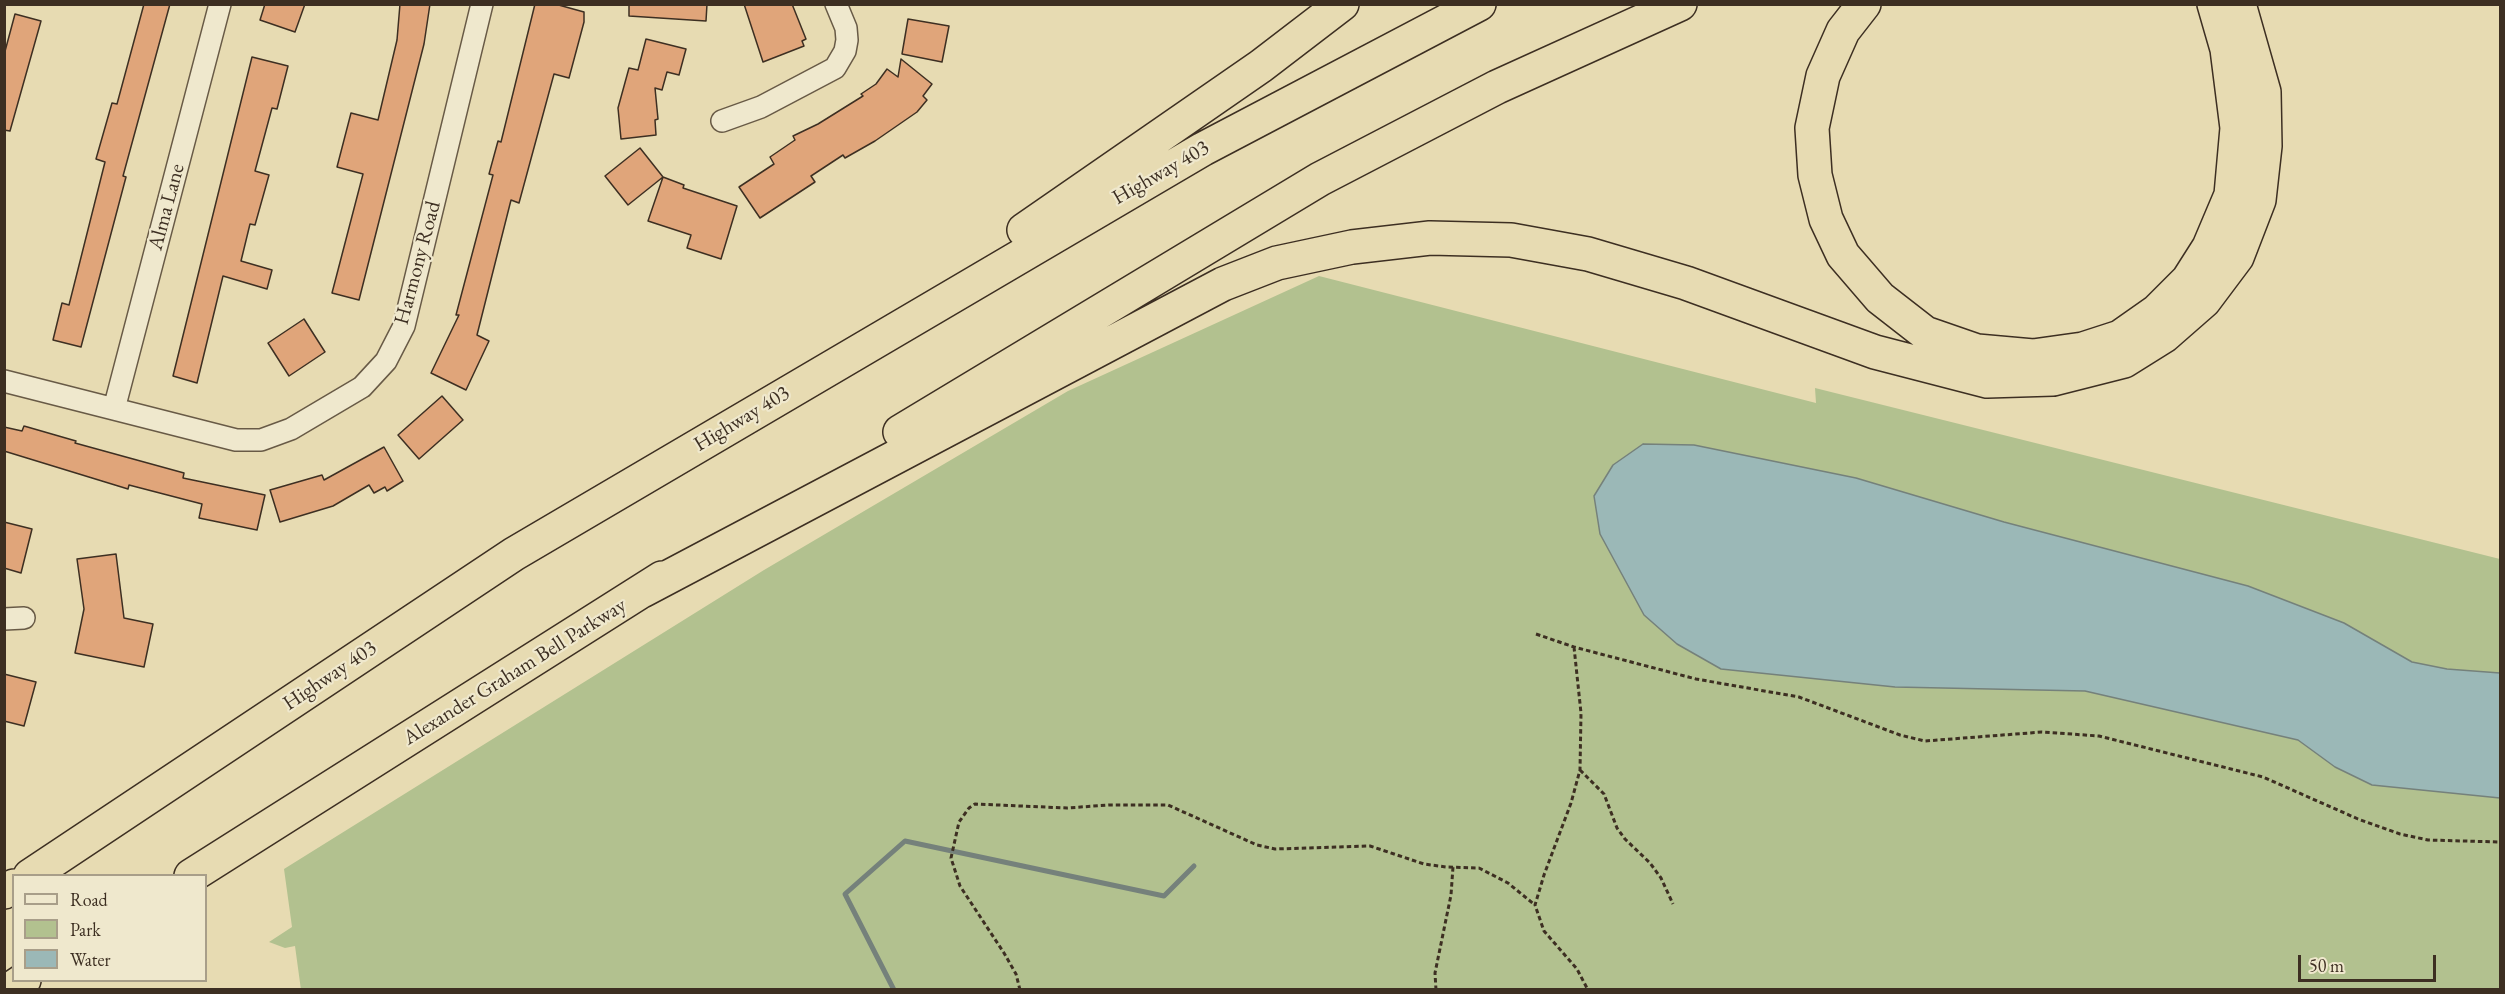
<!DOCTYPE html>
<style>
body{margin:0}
#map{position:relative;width:2505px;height:994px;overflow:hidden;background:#e7dbb2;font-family:"EB Garamond",serif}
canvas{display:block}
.frame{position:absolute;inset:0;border:6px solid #3d2f22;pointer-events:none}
.legend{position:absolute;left:12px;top:874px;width:195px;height:108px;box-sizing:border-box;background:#efe8cd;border:2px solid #a89e89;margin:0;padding:8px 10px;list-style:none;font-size:18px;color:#3d2f22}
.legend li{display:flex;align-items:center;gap:12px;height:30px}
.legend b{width:30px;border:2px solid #a89e89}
.scale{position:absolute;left:2298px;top:955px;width:138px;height:27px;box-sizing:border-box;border:3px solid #3d2f22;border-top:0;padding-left:8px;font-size:18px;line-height:21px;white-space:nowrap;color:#3d2f22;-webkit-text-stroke:4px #efe8cd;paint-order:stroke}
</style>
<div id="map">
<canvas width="2505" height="994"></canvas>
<div class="frame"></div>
<ul class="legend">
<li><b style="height:8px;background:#efe8cd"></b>Road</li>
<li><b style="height:16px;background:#b2c18f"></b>Park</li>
<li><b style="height:16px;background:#9bb8b7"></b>Water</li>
</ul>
<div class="scale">50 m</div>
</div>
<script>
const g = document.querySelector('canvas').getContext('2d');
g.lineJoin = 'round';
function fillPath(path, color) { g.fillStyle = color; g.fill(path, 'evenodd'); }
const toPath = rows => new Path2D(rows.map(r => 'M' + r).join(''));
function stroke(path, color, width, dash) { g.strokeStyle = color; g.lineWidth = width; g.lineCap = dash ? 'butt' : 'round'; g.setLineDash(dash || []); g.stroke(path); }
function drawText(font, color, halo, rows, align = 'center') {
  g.font = font + ' "EB Garamond",serif'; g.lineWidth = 4.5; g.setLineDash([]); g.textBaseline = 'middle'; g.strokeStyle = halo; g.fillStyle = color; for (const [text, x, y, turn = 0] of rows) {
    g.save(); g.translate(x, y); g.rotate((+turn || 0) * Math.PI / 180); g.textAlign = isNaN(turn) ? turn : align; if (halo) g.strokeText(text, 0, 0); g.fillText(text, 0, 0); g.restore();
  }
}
fillPath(toPath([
 [1319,276,1816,403,1815,388,2500,559,2500,989,301,990,295,946,285,948,269,942,292,927,284,869,764,570,1068,391]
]), '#b2c18f');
const water = toPath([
 [1643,444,1694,445,1856,478,2004,522,2248,586,2344,623,2412,662,2447,669,2500,673,2500,798,2372,785,2335,767,2298,740,2085,691,1895,687,1721,669,1677,644,1644,615,1600,534,1594,496,1613,465,1643,444]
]);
fillPath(water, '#9bb8b7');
stroke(water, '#75817b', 1.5);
stroke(toPath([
 [894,990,845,894,905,841,1164,896,1194,866]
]), '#75817b', 5);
const building = toPath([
 [144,4,170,4,123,176,126,177,81,347,53,340,62,303,69,305,105,162,96,159,112,103,117,104,144,4],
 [265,4,305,4,295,32,260,20,265,4],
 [400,4,430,4,424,44,359,300,332,293,363,174,337,167,351,113,378,120,397,40,400,4],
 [535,4,555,4,584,12,584,22,569,78,554,74,519,203,511,200,477,335,489,341,466,390,431,373,459,315,456,315,493,175,489,174,498,141,501,142,535,4],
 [629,4,707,4,706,21,629,16,629,4],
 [744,4,792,4,806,39,802,41,804,46,763,62,744,4],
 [15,14,41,21,10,131,4,130,4,55,15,14],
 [908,19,949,26,942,62,902,54,908,19],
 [646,39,686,49,679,75,667,72,662,90,655,88,658,119,655,120,656,135,621,139,618,108,629,68,638,70,646,39],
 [252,57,288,66,277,109,272,108,255,171,269,175,255,225,250,224,241,261,272,270,267,289,223,276,197,383,173,376,252,57],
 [901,59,932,84,923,96,927,100,917,112,875,141,845,158,843,155,811,176,815,182,760,218,739,187,774,164,770,157,795,140,793,136,818,124,863,96,861,94,876,84,887,69,898,77,901,59],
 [640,148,663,177,628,205,605,176,640,148],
 [663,177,684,185,683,188,737,206,721,259,687,248,691,235,648,221,663,177],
 [304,319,325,352,289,376,268,343,304,319],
 [442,396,463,420,419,459,398,435,442,396],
 [24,426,76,441,75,443,184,473,183,478,265,495,257,530,199,518,202,504,129,485,128,489,4,451,4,427,22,431,24,426],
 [384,447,403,481,387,491,385,487,374,493,369,485,333,506,280,522,270,490,322,475,324,480,384,447],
 [4,522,32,529,21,573,4,568,4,522],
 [116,554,124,618,153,624,144,667,75,653,84,609,77,559,116,554],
 [4,674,36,682,24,726,4,721,4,674]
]);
fillPath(building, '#e0a57a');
stroke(building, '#3d2f22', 1.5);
const street = toPath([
 [722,121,761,107,835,68,845,51,847,40,846,28,836,4],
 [4,381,236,440,261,440,291,429,362,387,386,361,404,326,482,4],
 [114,409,220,4],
 [4,619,24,618]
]);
const highway = toPath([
 [1864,4,1843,31,1823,76,1812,128,1815,175,1826,219,1843,255,1880,298,1925,333,1977,351,2033,356,2083,349,2120,337,2157,311,2188,280,2209,247,2231,195,2237,128,2227,49,2214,4],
 [1024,230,1261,66,1342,4],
 [900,432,1320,179,1497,87,1680,4],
 [642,591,1223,284,1277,263,1352,247,1430,238,1511,240,1588,254,1686,283,1875,352,1987,381,2053,379,2124,361,2164,336,2204,301,2237,257,2259,200,2265,146,2264,92,2239,4],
 [30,876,514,554,1203,149,1479,4],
 [191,876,662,578],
 [4,892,14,886],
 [9,990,24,980]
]);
stroke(street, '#685a46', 24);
stroke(highway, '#3d2f22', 36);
stroke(toPath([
 [1536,634,1574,647,1696,679,1799,697,1900,735,1925,741,2042,732,2099,736,2263,777,2358,819,2400,834,2428,840,2500,842],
 [1574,647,1581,713,1580,770,1571,803,1544,875,1535,905,1544,931,1577,969,1588,990],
 [1580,770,1604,794,1617,828,1625,839,1650,863,1661,878,1673,904],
 [1020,990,1016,974,1004,953,960,886,951,858,959,822,969,808,975,804,1067,808,1109,805,1168,805,1257,845,1275,849,1370,846,1424,864,1446,867,1479,868,1508,883,1535,905],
 [1436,990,1435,973,1451,895,1453,867]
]), '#3d2f22', 3, [4.5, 3]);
stroke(street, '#efe8cd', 21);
stroke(highway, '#e7dbb2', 33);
drawText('21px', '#3d2f22', '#efe8cd', [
 ["Highway 403",1161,173,-30],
 ["Alma Lane",167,207,-75],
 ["Harmony Road",418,263,-75],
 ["Highway 403",742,419,-31],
 ["Alexander Graham Bell Parkway",515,672,-32],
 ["Highway 403",330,676,-34]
]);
</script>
